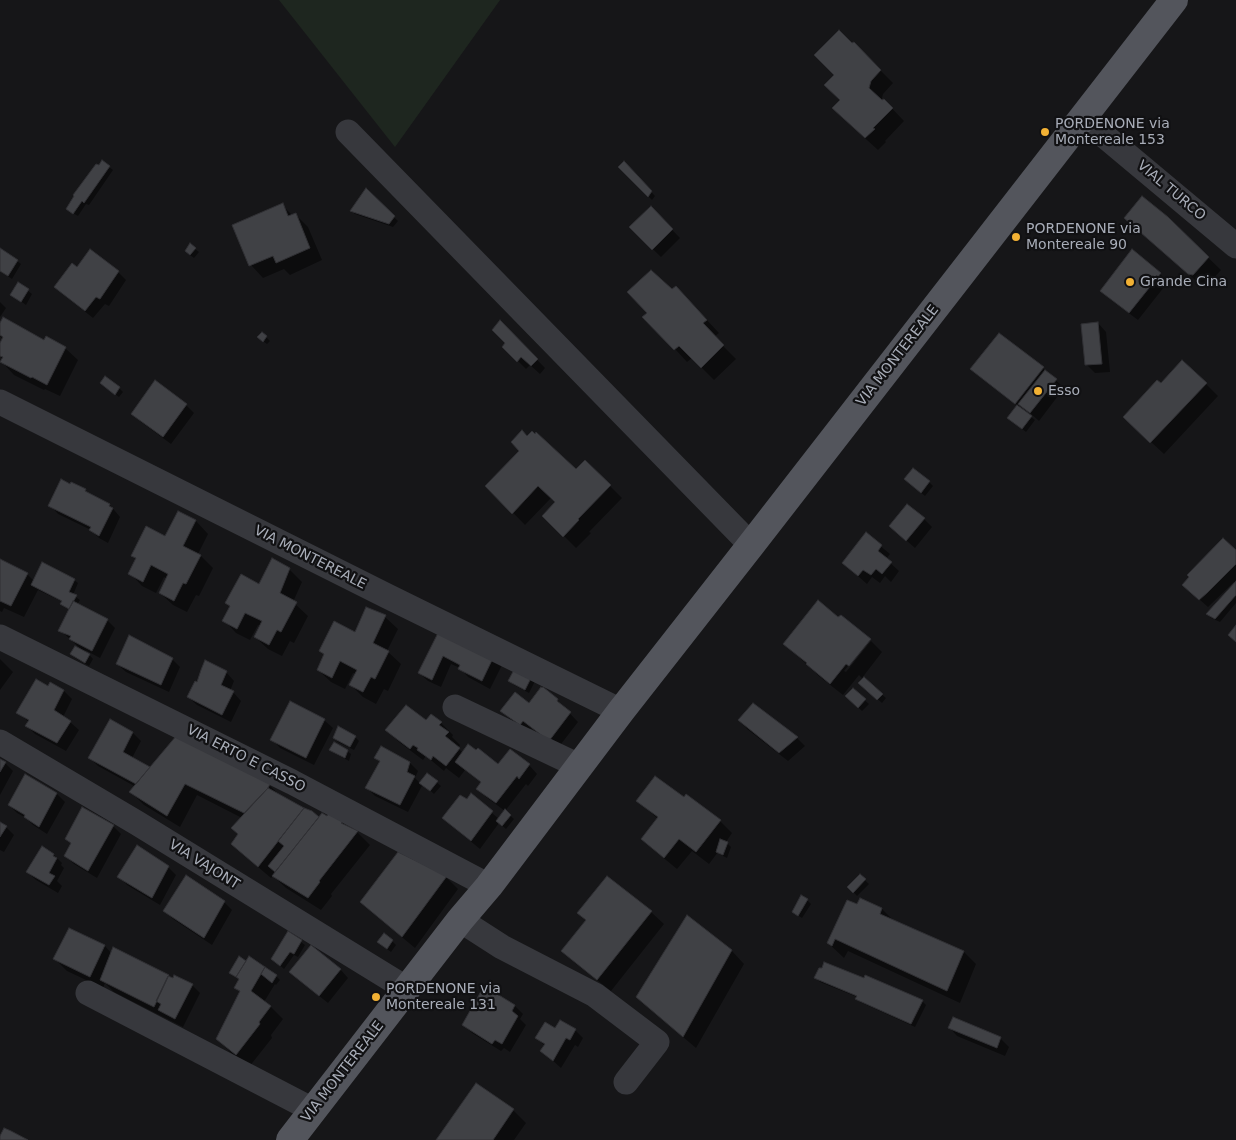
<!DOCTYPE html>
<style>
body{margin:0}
canvas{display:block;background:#161618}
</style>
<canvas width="1236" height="1140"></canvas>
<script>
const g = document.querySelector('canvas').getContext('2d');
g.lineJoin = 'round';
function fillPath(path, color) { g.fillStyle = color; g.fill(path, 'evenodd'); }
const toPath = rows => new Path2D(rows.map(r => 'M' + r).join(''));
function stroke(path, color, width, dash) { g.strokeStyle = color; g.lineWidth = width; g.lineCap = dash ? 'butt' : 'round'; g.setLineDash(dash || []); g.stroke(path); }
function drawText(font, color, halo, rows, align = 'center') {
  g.font = font + ' "DejaVu Sans",sans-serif'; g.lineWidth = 4.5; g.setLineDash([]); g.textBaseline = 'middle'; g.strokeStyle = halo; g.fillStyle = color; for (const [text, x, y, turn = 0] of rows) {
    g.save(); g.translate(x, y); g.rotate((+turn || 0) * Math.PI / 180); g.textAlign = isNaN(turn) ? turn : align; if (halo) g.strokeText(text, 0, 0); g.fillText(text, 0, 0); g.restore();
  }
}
fillPath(toPath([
 [279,0,500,0,395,147]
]), '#1e261f');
fillPath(toPath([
 [854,44,893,83,883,94,881,102,884,100,904,121,885,141,886,142,878,150,846,121,841,100,836,75],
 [627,166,655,196,652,200,648,196],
 [109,167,113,170,89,205,86,204,78,216,71,212],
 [366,190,398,221,393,227,355,214,351,211],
 [282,205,293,216,296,215,308,227,322,260,290,275,284,269,263,278,251,265],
 [651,208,680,238,661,257,631,228],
 [1125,218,1167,218,1221,270,1206,287,1202,286,1138,230],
 [195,249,199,252,194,258,190,255],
 [0,250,17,261,21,264,12,279,0,271],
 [77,269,118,272,126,280,109,306,105,304,93,318,64,295,56,287],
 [1160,274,1168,282,1138,320,1110,299,1101,291],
 [19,284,32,294,26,305,12,295],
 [672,291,688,300,719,333,714,337,736,359,714,380,692,358,687,362,675,349],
 [0,302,6,308,0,317],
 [1098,323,1106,332,1110,372,1095,373,1087,365],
 [0,325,45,342,65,348,78,360,60,396,45,389,44,390,14,375,2,362,3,359,0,356,0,346,3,339,0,336],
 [508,330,545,368,540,374,530,365,526,369,518,361,507,343],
 [999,335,1043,368,1064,388,1039,421,1021,405,1019,408,1035,420,1026,432,1012,421,1018,406,975,373],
 [266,337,270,341,267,344,263,341],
 [1206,384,1218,396,1164,454,1137,429,1161,385],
 [105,387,119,388,123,392,119,397],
 [186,405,194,413,171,444,141,422,133,414],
 [527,437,576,471,610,486,622,498,589,532,591,533,576,548,544,516,556,503,551,498,525,525,487,486,520,451],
 [929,482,933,486,925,496,909,483],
 [85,490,89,495,110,505,120,517,108,543,99,538,91,530,58,514,50,505],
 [179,513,196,521,208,534,198,554,201,556,213,568,199,596,196,595,187,612,173,605,160,593,167,579,164,577,156,593,142,586,130,573,137,560,133,556,166,538],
 [924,519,932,527,915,548,899,534],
 [866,534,890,554,886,559,899,571,891,582,885,576,880,583,872,577,867,584,843,563],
 [1236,552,1236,603,1220,622,1211,618,1208,614,1235,584,1234,582,1208,607,1192,593],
 [0,561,27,574,34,581,74,580,78,583,73,595,80,600,77,605,107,620,115,628,100,658,85,650,93,659,89,666,75,658,72,654,83,651,60,630,70,610,62,604,63,602,38,590,24,617,4,608,2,612,0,611],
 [289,569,302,582,293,602,308,616,294,643,290,641,282,656,268,649,255,637,261,626,258,625,250,640,236,633,224,620,231,607,227,603],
 [385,617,398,629,387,651,401,664,388,691,384,689,376,704,363,697,351,685,356,674,353,673,345,689,331,682,318,670,355,634],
 [839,619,869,639,844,671,846,672,871,641,882,652,862,678,859,675,843,695,820,677,785,644],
 [440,630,502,665,490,689,468,677,460,668,451,664,441,687,428,681,419,673],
 [0,659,13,672,0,690],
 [172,659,180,667,169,692,126,672,117,664],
 [516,670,535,681,529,693,514,685,510,681],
 [226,672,234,681,230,691,233,692,241,701,231,722,197,705,188,697],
 [864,679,886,698,882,703,860,683],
 [50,684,64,691,72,699,63,717,70,722,79,730,66,751,35,734,27,726,29,722,17,712,48,687],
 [853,690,869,704,862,711,846,696],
 [557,700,578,722,558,748,531,728,528,733,510,719,502,711],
 [291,703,324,720,333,728,314,765,280,748,272,739],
 [753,704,797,738,805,746,788,761,747,729,739,720],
 [110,721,133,733,141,741,132,758,150,768,269,785,282,797,319,819,342,822,348,827,357,832,370,845,331,894,332,896,321,910,286,888,273,876,271,878,245,856,232,844,239,834,242,818,197,795,180,827,144,805,131,792,136,787,98,766,90,758],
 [426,722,441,723,453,735,452,737,460,745,458,748,463,753,499,766,529,765,537,774,528,786,526,784,505,811,486,797,478,788,482,783,465,770,459,778,446,768,444,771,426,756,423,760,399,742,387,729],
 [355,737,359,741,354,750,338,742,334,738],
 [331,749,347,751,351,754,349,761,334,753],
 [376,758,410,763,418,771,415,778,420,783,427,774,441,786,434,794,423,784,408,812,375,796,367,788,380,762],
 [0,760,5,763,13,771,0,795],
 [57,794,65,802,47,834,33,825,26,818,17,813,9,805],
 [471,795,499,819,505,811,514,819,506,829,499,823,480,849,452,826,444,818,467,801],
 [684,799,720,821,732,833,726,842,731,847,727,858,721,855,718,852,709,864,692,851,677,869,655,851,642,839,658,819,637,800],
 [0,823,6,827,14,835,4,852,0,850],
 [113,826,121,834,97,878,74,864,65,856,72,844,67,839],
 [42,848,54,855,62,863,61,865,64,868,57,881,62,886,58,893,36,880,27,872],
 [168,867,176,875,160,905,127,885,119,876],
 [860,876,869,884,857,896,849,887],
 [446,877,458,889,415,948,374,914,361,902],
 [861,899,882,909,894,921,964,952,976,964,960,1003,848,951,844,958,828,943],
 [807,900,811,904,802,918,797,915],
 [224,902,232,910,212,945,173,919,165,911],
 [651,912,664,924,611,991,575,963,563,950,586,921,579,913],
 [687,917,732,951,744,964,696,1048,650,1009,637,996],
 [70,930,105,946,112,954,168,976,171,978,192,985,200,993,183,1027,114,992,105,983,103,988,67,971,55,959],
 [288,933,305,945,298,957,294,955,284,969,277,963],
 [392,941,396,945,391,952,383,946],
 [249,958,276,976,280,980,276,985,275,984,264,1002,271,1007,283,1019,271,1035,272,1038,249,1067,230,1052,218,1039,241,992,236,988],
 [340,969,348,978,328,1003,299,980,291,972],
 [816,978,922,1001,926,1005,915,1027,860,1002,857,999,857,997,820,982],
 [485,988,515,1006,523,1014,520,1019,526,1025,510,1052,504,1048,501,1051,472,1033,464,1025],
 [949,1027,1000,1038,1009,1047,1005,1056,957,1036],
 [556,1029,575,1030,583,1038,578,1047,575,1045,561,1068,542,1051,545,1046,537,1038],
 [513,1110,526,1123,514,1140,438,1140]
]), '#0007');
const building = toPath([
 [839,30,852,43,854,42,881,70,871,81,869,88,882,100,884,99,893,108,873,128,875,129,865,138,832,108,840,100,824,85,834,75,814,55,839,30],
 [102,160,110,166,84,203,82,201,73,214,66,209,74,196,73,195,96,164,99,165,102,160],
 [624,161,652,191,648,197,618,167,624,161],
 [366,188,395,216,389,224,350,211,366,188],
 [1142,196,1168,217,1209,257,1193,275,1188,274,1124,218,1142,196],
 [283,203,288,216,296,213,310,248,276,263,273,256,249,266,232,225,283,203],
 [651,206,673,229,652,250,629,227,651,206],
 [190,243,196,248,190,255,185,251,190,243],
 [0,248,18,260,8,276,0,271,0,248],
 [90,249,119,271,100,299,96,297,85,311,54,287,72,263,77,267,90,249],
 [1132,249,1161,273,1129,313,1100,291,1132,249],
 [651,270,672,289,676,286,707,320,703,323,724,345,701,368,679,346,674,350,642,317,647,313,627,292,651,270],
 [18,282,29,289,21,302,10,295,18,282],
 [3,317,44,340,46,336,66,347,47,385,32,377,31,378,0,362,3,357,0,356,0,343,3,337,0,335,0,323,3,317],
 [500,320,538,359,531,366,521,357,517,362,502,347,505,343,492,330,500,320],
 [1098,322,1102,364,1085,365,1081,324,1098,322],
 [262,332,267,336,263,342,257,337,262,332],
 [999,333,1044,367,1015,404,970,369,999,333],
 [1182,360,1207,383,1150,443,1123,417,1157,380,1161,383,1182,360],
 [1045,370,1057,379,1030,413,1018,404,1045,370],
 [105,376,120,387,115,395,100,383,105,376],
 [155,380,187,404,163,437,131,414,155,380],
 [1017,405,1032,416,1022,429,1007,418,1017,405],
 [522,430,527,436,532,431,535,434,536,432,576,469,585,460,611,485,578,519,579,520,563,537,542,516,555,502,538,486,512,514,485,486,519,451,511,442,522,430],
 [913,468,930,481,921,493,904,479,913,468],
 [61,479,70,484,71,482,86,489,85,491,110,504,109,506,113,508,99,536,89,530,91,527,48,506,61,479],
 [907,504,925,518,906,541,889,526,907,504],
 [178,511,196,520,183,546,201,555,186,584,183,583,174,601,159,593,168,574,151,565,143,582,128,574,136,558,131,556,146,526,165,536,178,511],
 [866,532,882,545,878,551,892,562,882,574,876,569,871,575,863,570,858,576,842,563,866,532],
 [1223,538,1236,550,1236,564,1207,593,1199,600,1182,585,1189,577,1187,575,1223,538],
 [272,558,290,568,280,593,297,602,281,632,277,630,269,645,254,637,262,621,245,613,237,629,222,621,230,606,225,603,241,574,259,584,272,558],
 [0,559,28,573,11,606,0,601,0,559],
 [42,562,75,579,69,592,77,595,69,609,60,604,62,601,31,585,42,562],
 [1236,581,1236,595,1215,619,1206,614,1236,581],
 [818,600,838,617,841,615,871,639,849,666,846,664,830,684,806,664,807,663,783,644,818,600],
 [73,601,108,619,92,651,69,639,71,636,58,631,73,601],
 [366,607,386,615,373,643,389,651,375,679,371,677,363,692,349,685,357,670,340,661,332,678,317,670,324,654,319,651,334,621,355,632,366,607],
 [1236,625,1236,642,1228,635,1236,625],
 [440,629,494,656,482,681,458,669,460,665,443,656,432,680,418,673,440,629],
 [129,635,173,658,161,685,116,664,129,635],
 [75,646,90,654,85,663,70,654,75,646],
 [205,660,227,671,221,685,234,691,222,715,187,697,195,681,197,682,201,670,205,660],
 [515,668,532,676,525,690,508,681,515,668],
 [864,677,883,694,877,700,858,683,864,677],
 [36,679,48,686,50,682,64,690,54,710,71,721,57,743,25,726,29,720,16,713,36,679],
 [541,687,542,688,543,687,558,699,557,701,571,712,549,741,523,721,520,725,500,711,515,692,529,703,541,687],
 [853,688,866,699,858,708,845,696,853,688],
 [290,701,325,719,306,758,270,740,290,701],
 [753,703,798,737,779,753,738,720,753,703],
 [406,705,426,720,431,714,442,722,439,725,449,732,445,736,460,748,446,766,433,756,431,760,417,750,418,748,413,745,410,749,385,730,406,705],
 [110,719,133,732,123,752,150,767,136,784,88,758,110,719],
 [338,726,356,736,350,747,333,738,338,726],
 [177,735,270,784,268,788,244,813,185,784,167,816,129,792,177,735],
 [334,742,348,750,345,758,329,750,334,742],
 [468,744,476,750,478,748,498,764,510,749,530,764,519,779,517,776,496,803,476,789,481,782,455,762,468,744],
 [381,746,410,762,407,772,415,776,400,805,365,788,380,761,374,758,381,746],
 [0,759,6,762,0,772,0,759],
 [427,773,438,781,430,791,419,783,427,773],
 [25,774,57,793,39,827,24,817,25,815,8,805,25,774],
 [655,776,684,797,686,794,721,820,696,852,679,839,664,858,641,839,658,817,636,801,655,776],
 [268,788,304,808,258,867,231,844,238,834,231,828,268,788],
 [471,793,493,811,471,841,442,818,460,795,467,799,471,793],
 [82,807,114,825,88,871,64,856,71,843,65,839,82,807],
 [304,808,312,811,319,817,275,872,268,866,284,846,278,841,304,808],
 [505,809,511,815,502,826,496,821,505,809],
 [322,813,327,816,329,813,343,821,341,823,358,831,319,881,320,882,308,898,272,876,322,813],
 [0,822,7,826,0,837,0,822],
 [720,839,728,842,723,855,716,852,720,839],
 [137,845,169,866,152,898,117,877,137,845],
 [42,846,54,854,53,856,57,858,49,873,55,876,49,885,26,872,42,846],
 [398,852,447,876,402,937,360,902,398,852],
 [860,874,866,879,853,893,847,887,860,874],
 [186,875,225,901,204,938,163,911,186,875],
 [607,876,652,911,597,980,561,951,586,920,577,913,607,876],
 [801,895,808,899,798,916,792,912,801,895],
 [860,898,882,908,880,914,964,951,947,991,835,939,832,946,827,943,847,900,857,904,860,898],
 [687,915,732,950,683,1037,636,997,687,915],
 [69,928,105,945,90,977,53,959,69,928],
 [288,931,302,940,294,954,290,952,280,966,271,959,288,931],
 [384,933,393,940,387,949,377,942,384,933],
 [311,945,341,969,319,996,289,972,311,945],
 [113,947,169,975,154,1007,100,980,113,947],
 [239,956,246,961,236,977,229,973,239,956],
 [249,956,265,967,251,991,271,1006,259,1022,260,1024,236,1055,216,1039,240,991,234,988,239,979,236,977,249,956],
 [824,962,864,978,865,975,923,1000,911,1024,855,999,857,996,814,978,819,968,822,968,824,962],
 [265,967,277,975,272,983,261,974,265,967],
 [174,975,193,984,175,1019,158,1010,161,1004,156,1001,168,976,173,978,174,975],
 [484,986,515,1005,512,1011,518,1016,502,1044,495,1040,492,1044,462,1025,484,986],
 [953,1017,1001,1037,997,1048,948,1028,953,1017],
 [560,1020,576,1029,570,1040,566,1038,553,1061,540,1051,545,1044,535,1038,545,1022,555,1028,560,1020],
 [476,1083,514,1109,493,1140,436,1140,476,1083],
 [4,1128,11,1131,28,1140,0,1140,0,1136,4,1128]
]);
fillPath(building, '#404145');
stroke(building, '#303034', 1);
stroke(toPath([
 [1083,118,1236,246],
 [348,132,751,545],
 [0,402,387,596,621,711],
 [0,637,292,782,489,886],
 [455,707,579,766],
 [0,742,137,823,407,989],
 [460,920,502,947,595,995,657,1042,626,1082],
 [88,993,313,1110]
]), '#37383d', 25);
stroke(toPath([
 [290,1140,460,920,489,886,621,711,751,545,1174,0]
]), '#53555c', 28);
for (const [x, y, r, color] of [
 [1045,132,5,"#f2b134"],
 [1016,237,5,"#f2b134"],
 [1130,282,5,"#f2b134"],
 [1038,391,5,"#f2b134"],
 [376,997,5,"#f2b134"]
]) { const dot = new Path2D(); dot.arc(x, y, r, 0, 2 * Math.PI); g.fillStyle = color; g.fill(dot); stroke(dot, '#111113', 2); }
drawText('14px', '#a8adb8', '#111113', [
 ["PORDENONE via",1055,124],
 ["Montereale 153",1055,140],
 ["PORDENONE via",1026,229],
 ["Montereale 90",1026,245],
 ["Grande Cina",1140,282],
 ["Esso",1048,391],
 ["PORDENONE via",386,989],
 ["Montereale 131",386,1005]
], 'left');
drawText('14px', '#a8adb8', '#111113', [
 ["VIAL TURCO",1171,191,40],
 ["VIA MONTEREALE",898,356,-52],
 ["VIA MONTEREALE",310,558,27],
 ["VIA ERTO E CASSO",246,759,27],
 ["VIA VAJONT",204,865,32],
 ["VIA MONTEREALE",343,1072,-52]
]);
</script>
